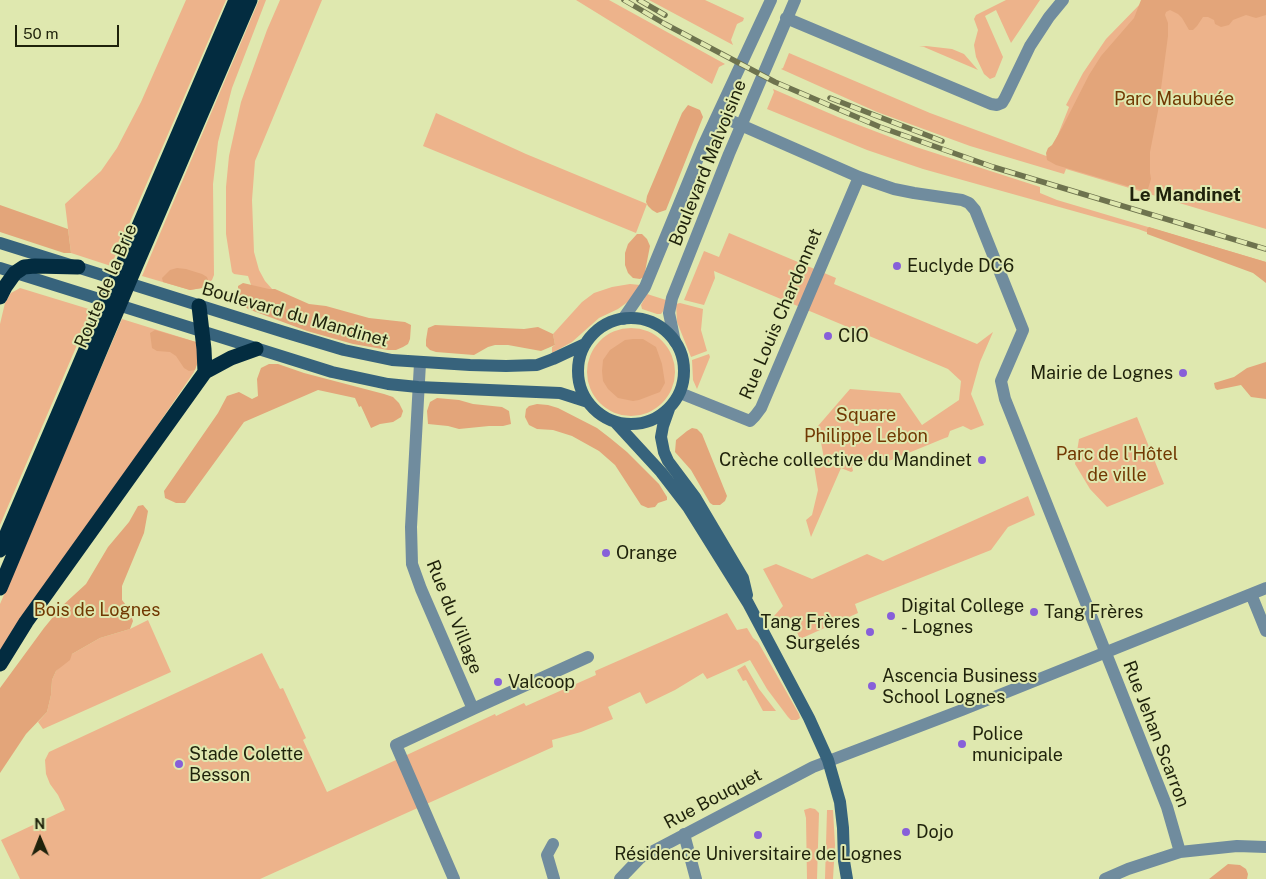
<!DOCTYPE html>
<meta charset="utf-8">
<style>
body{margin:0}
#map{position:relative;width:1266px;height:879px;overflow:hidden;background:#dfe8af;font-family:"Public Sans",sans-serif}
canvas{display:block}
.north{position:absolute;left:15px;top:814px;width:50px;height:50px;-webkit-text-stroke:4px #dfe8af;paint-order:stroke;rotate:359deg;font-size:14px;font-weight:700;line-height:20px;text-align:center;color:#1f220b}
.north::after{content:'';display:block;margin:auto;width:18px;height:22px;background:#1f220b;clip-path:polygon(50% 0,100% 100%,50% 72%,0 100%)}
.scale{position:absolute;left:15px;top:25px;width:104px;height:22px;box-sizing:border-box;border:2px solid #1f220b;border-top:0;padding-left:6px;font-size:15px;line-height:18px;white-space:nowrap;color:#1f220b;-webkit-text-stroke:4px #dfe8af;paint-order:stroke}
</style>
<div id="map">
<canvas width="1266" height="879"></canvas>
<div class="north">N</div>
<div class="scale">50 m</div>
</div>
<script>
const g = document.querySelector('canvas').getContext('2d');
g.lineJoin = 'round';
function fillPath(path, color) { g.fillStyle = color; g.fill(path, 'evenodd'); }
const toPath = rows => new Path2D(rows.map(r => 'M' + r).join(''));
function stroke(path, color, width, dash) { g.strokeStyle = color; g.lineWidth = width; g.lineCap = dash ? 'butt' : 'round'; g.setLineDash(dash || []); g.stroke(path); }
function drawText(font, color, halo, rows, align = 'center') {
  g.font = font + ' "Public Sans",sans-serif'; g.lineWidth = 4; g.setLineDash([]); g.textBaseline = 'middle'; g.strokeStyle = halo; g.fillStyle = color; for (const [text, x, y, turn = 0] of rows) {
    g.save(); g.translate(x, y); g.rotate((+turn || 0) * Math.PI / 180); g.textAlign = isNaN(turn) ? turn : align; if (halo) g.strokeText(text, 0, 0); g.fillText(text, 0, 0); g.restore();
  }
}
fillPath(toPath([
 [186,0,226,0,111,266,71,253,65,204,101,171,117,148,141,102],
 [259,0,266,0,232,88,218,142,213,184,214,275,212,280,202,288,190,290,142,276],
 [280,0,322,0,255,161,252,200,254,252,259,270,265,281,273,290,253,291,248,276,234,274,232,272,226,234,226,187,229,156,241,102,267,30],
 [576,0,609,0,725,64,719,67,712,84],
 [649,0,705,0,744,18,743,21,737,24,731,40,733,45],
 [1006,0,1040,0,1011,43,996,10,985,16,1003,57,995,77,990,79,984,74,976,57,974,45,978,30,974,19,976,15],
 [1144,0,1266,0,1266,229,1066,169,1064,174,970,146,877,112,781,69,783,68,789,53,930,113,1049,157,1069,107,1066,105,1083,73,1106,39],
 [926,46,952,49,964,54,978,70,924,47,919,47],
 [773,89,838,117,916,147,1040,187,1040,193,1057,200,1266,262,1266,276,1138,229,923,169,867,150,767,109,774,92],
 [436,113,526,154,647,204,636,233,423,146],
 [729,233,836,278,834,284,977,344,993,332,980,362,971,394,984,425,971,430,963,426,950,431,948,437,945,438,879,465,877,460,868,462,867,460,852,466,853,471,851,472,841,468,811,537,806,520,812,515,818,490,814,466,825,464,818,426,850,389,900,393,922,425,959,400,961,381,948,369,714,271,715,278,704,305,684,300,704,251,719,257],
 [630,284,640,285,629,301,618,309,599,318,572,342,552,353,552,347,555,345,553,334,582,302,594,293,612,287],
 [20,288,92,310,0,525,0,324,5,303,11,293],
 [647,294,666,300,664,310,661,314,657,314,642,309,641,305],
 [680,303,703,309,701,330,707,351,691,357,677,322,676,304],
 [122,319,196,342,197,364,194,372,0,656,0,604],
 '587 372a44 44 0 1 1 88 0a44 44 0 1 1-88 0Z',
 [709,354,710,357,697,389,693,380,692,360],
 [1137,417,1164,484,1107,507,1090,489,1075,464,1079,439],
 [1028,496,1035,515,1008,527,991,550,855,604,858,613,800,639,792,621,780,626,774,616,783,606,763,569,776,564,812,579,867,554,883,561],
 [727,613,737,630,747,628,753,638,758,642,799,714,800,718,797,720,791,720,788,717,767,689,750,660,707,679,703,673,675,690,646,704,640,692,608,707,613,719,581,732,552,740,553,747,260,879,20,879,1,840,65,810,58,795,50,784,46,774,45,760,49,752,262,653,280,689,283,688,306,738,303,740,327,792,495,714,496,716,524,703,526,706,596,675,595,671],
 [148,620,171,672,43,729,38,722,47,712,51,695,52,680,56,671,72,654,100,638,130,629],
 [745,665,759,689,776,711,763,711,746,680,743,681,737,670],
 [810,808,815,809,819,813,817,879,807,879,806,818,804,810],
 [827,810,833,810,835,845,833,879,825,879]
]), '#edb38b');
fillPath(toPath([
 [1141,0,1266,0,1266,15,1256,18,1246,15,1233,20,1229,25,1221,27,1215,24,1214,20,1208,17,1203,17,1197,26,1193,30,1189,30,1182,18,1178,14,1170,10,1166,12,1165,15,1168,23,1168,36,1158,111,1150,152,1150,173,1151,179,1148,189,1144,191,1056,165,1047,160,1046,153,1048,148,1052,145,1062,128,1089,75,1101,56,1134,18],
 [688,105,700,110,703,117,666,210,657,213,652,210,648,206,646,202,647,196,682,113],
 [0,205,68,229,71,253,64,253,0,232],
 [1149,227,1266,262,1266,283,1253,273,1147,234,1147,229],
 [637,234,642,234,647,239,650,246,644,277,640,279,633,278,628,273,625,265,625,253,628,244],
 [177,268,186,269,202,274,207,277,209,283,202,288,190,290,163,282,162,278,170,270],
 [243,283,269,289,275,289,309,304,326,306,369,318,405,322,411,325,410,339,408,344,403,347,396,350,388,350,353,344,307,331,248,309,238,300,238,286],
 [435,325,524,329,538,327,553,334,555,345,541,351,508,345,495,345,488,347,474,355,436,352,430,350,426,346,426,340,428,328],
 [155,330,196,342,198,349,197,364,195,370,189,371,184,368,176,356,170,352,157,351,152,348,150,333],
 [633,339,643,339,656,347,662,364,665,383,660,392,639,400,633,401,618,398,608,389,603,381,602,371,603,360,610,350,625,340],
 [1266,362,1266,399,1251,397,1241,385,1217,390,1215,388,1214,383,1234,377,1247,368],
 [269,364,278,364,304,373,384,394,393,397,399,403,403,411,401,417,393,422,380,424,371,428,361,406,359,407,355,398,318,390,244,422,185,503,176,503,165,498,164,491,218,413,227,396,239,392,252,399,258,396,257,379,261,368],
 [437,398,459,400,473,404,502,407,509,411,511,424,503,426,489,426,459,429,448,426,428,424,427,411,430,402],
 [537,404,548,405,558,408,597,428,610,438,627,452,659,484,667,497,667,500,658,503,655,507,648,508,641,505,615,465,599,451,572,436,553,430,537,429,529,425,525,417,526,409,529,406],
 [692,428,697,429,702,434,727,496,725,501,720,505,713,505,710,503,691,470,675,452,676,440,687,431],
 [143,505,148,511,144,533,122,586,122,600,129,609,133,621,130,629,100,638,72,654,70,660,56,671,52,680,51,695,47,712,26,734,0,773,0,688,44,628,62,606,86,584,108,547,129,522,138,506],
 [1228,864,1240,865,1246,869,1248,874,1247,879,1209,879]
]), '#e3a57a');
stroke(toPath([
 [786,18,991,104,997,105,1002,103,1005,98,1030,46,1049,17,1063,0],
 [718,115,859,177,894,189,914,193,962,200,969,203,975,210,1023,330,1001,381,1005,399,1167,807,1180,852],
 [623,319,645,287,703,146,771,0],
 [675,342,669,313,672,298,729,154,795,0],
 [420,363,411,527,412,564,421,589,473,709,396,745,454,879],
 [680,393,750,421,755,416,761,408,859,177],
 [1251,594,1266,631],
 [473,709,588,657],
 [684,834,696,879],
 [553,844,547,855,554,879],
 [620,879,640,858,813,767,962,710,1266,588],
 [1105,879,1128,869,1180,852,1237,846,1266,847]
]), '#708c9e', 12);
stroke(toPath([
 [0,243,284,332,344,350,392,360,470,365,506,366,537,365,553,359,585,344],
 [0,268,332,372,388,384,418,387,560,393,588,402],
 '578 371a53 53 0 1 1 106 0a53 53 0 1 1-106 0Z',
 [669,409,663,426,661,437,664,452,668,461,695,497,743,578,747,595],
 [615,422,661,472,688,507,748,603,809,718,828,760,840,802,843,828,844,861,847,879]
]), '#37637c', 12);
stroke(toPath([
 [0,297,5,287,15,273,24,267,35,266,78,267],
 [199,306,204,349,205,372],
 [0,550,236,0],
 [0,588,133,272,250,0],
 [0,664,26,622,205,372,231,358,256,349]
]), '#032c40', 15);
const rail = toPath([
 [624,0,665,24,775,82,880,127,993,167,1266,249],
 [639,0,665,15],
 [830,98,942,141]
]);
stroke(rail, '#6e734e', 5.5);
stroke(rail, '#dfe8af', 4, [11]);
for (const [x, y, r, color] of [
 [897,266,5,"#875fd9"],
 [828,336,5,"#875fd9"],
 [1183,373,5,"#875fd9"],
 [982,460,5,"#875fd9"],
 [606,553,5,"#875fd9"],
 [1034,612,5,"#875fd9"],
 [891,616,5,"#875fd9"],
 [870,632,5,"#875fd9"],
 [498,682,5,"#875fd9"],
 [872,686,5,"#875fd9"],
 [962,744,5,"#875fd9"],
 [179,764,5,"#875fd9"],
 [906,832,5,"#875fd9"],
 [758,835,5,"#875fd9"]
]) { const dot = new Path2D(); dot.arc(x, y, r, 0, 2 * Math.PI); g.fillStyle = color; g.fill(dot); stroke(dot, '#dfe8af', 2); }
drawText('18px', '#713903', '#dfe8af', [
 ["Parc Maubuée",1174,99],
 ["Square",866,415],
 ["Philippe Lebon",866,436],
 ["Parc de l'Hôtel",1117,454],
 ["de ville",1117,475],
 ["Bois de Lognes",97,610]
]);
drawText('18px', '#1f220b', '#dfe8af', [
 ["Boulevard Malvoisine",708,163,-68],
 ["Route de la Brie",106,286,-67],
 ["Rue Louis Chardonnet",781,314,-67],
 ["Boulevard du Mandinet",295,315,16],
 ["Rue du Village",454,617,68],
 ["Rue Jehan Scarron",1156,734,69],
 ["Rue Bouquet",713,799,-28]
]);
drawText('18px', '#1f220b', '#dfe8af', [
 ["Euclyde DC6",907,266],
 ["CIO",838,336],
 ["Mairie de Lognes",1173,373,"right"],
 ["Crèche collective du Mandinet",972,460,"right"],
 ["Orange",616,553],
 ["Digital College",901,606],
 ["- Lognes",901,627],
 ["Tang Frères",1044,612],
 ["Tang Frères",860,622,"right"],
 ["Surgelés",860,643,"right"],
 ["Ascencia Business",882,676],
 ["School Lognes",882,697],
 ["Valcoop",508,682],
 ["Police",972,734],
 ["municipale",972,755],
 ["Stade Colette",189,754],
 ["Besson",189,775],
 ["Dojo",916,832],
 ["Résidence Universitaire de Lognes",758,854,"center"]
], 'left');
drawText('bold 19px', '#1f220b', '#dfe8af', [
 ["Le Mandinet",1185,195]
]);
</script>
